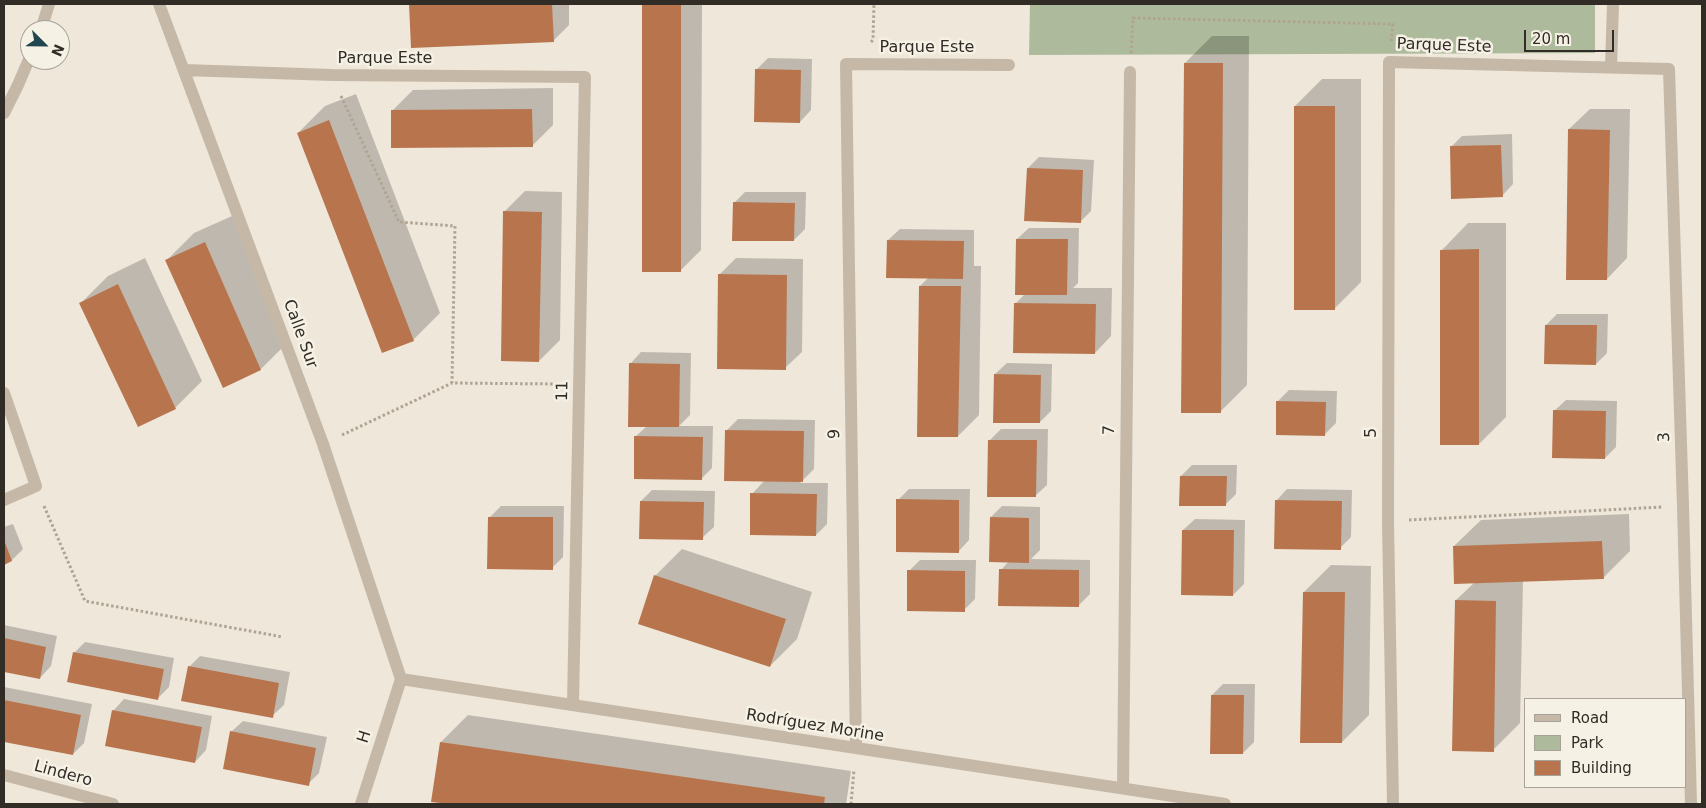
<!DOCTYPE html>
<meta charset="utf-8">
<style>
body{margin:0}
#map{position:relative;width:1706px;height:808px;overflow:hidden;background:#eee7da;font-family:"DejaVu Sans",sans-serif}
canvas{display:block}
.frame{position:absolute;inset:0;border:5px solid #322c27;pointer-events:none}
.legend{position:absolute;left:1524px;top:698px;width:162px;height:90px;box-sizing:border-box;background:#f6f1e5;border:1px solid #a8a299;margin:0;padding:6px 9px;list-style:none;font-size:15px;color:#322c27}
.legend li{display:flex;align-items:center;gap:10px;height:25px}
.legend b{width:25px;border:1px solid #a8a299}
.north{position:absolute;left:20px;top:20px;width:50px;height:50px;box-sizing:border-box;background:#f6f1e5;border:1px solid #a8a299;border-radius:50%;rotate:113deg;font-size:14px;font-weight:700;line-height:20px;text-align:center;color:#322c27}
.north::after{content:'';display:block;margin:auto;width:18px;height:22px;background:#21464f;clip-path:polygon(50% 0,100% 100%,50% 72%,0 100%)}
.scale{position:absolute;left:1524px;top:30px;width:90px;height:22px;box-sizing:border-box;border:2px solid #322c27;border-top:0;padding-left:6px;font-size:15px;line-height:18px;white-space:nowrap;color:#322c27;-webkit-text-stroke:4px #f6f1e5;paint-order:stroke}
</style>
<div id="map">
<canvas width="1706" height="808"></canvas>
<div class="frame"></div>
<ul class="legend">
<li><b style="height:6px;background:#c5b8a7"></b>Road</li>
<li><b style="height:14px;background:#adbb9c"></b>Park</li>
<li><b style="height:14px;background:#b8754d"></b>Building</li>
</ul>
<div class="north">N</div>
<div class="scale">20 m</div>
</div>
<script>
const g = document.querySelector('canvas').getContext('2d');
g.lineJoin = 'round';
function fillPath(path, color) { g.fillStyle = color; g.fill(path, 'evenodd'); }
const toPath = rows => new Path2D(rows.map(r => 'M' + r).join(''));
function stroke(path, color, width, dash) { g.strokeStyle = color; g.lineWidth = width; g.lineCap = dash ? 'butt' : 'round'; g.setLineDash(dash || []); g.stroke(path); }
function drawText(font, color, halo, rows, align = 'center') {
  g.font = font + ' "DejaVu Sans",sans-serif'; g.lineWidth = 5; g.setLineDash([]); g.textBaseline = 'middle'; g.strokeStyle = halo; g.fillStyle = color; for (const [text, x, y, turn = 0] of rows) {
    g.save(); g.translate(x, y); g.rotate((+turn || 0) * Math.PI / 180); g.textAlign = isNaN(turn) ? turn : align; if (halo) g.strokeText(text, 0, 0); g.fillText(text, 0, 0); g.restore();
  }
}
fillPath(toPath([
 [1030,4,1595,4,1595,53,1029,55]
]), '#adbb9c');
fillPath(toPath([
 [411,4,569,4,569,25,553,41,412,46],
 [644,4,702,4,701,250,680,271,643,271],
 [1212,36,1249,36,1247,385,1220,412,1185,63],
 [768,58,812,59,811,110,800,122,757,69],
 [1322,79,1361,79,1361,282,1334,309,1295,106],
 [553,88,553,125,532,146,392,111,413,90],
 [356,94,440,313,413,340,298,133,325,106],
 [1590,109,1630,109,1627,258,1607,279,1569,129],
 [1512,134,1513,184,1502,196,1451,147,1462,136],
 [1039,157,1094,160,1091,211,1080,222,1028,168],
 [525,191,562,192,560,340,539,361,504,212],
 [745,192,806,192,805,229,794,240,734,203],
 [232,216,288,342,261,369,223,386,167,260,194,233],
 [1468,223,1506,223,1506,417,1479,444,1442,250],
 [1029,228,1079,228,1078,283,1073,288,1112,288,1111,336,1095,353,1015,304,1025,294,1017,239],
 [900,229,974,230,974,266,981,266,979,415,958,436,920,286,929,277,888,240],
 [145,258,202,381,175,408,81,303,108,276],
 [736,258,803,259,802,352,785,368,719,275],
 [1557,314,1608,314,1607,353,1596,364,1546,325],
 [641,352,691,353,690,415,679,426,713,426,712,468,701,479,635,437,647,426,630,364],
 [1007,363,1052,364,1051,411,1040,422,995,374],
 [1289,390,1337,391,1336,423,1325,434,1278,401],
 [1566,400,1617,401,1616,447,1605,458,1554,411],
 [738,419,815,420,814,469,800,483,828,483,827,524,816,535,752,494,765,480,726,431],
 [1001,429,1048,429,1047,485,1035,496,990,440],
 [1192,465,1237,465,1236,494,1225,505,1181,476],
 [909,489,970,489,969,540,958,552,898,500],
 [1287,489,1352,490,1351,537,1340,548,1276,501],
 [652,490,715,491,714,527,702,538,641,501],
 [501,506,564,506,563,557,552,568,490,517],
 [1002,506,1040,507,1040,550,1031,559,1090,560,1090,594,1078,606,1001,570,1009,561,991,517],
 [1629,514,1630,551,1603,578,1523,580,1520,723,1493,750,1456,600,1475,582,1454,546,1481,520],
 [1195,519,1245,520,1244,584,1233,595,1183,530],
 [13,524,23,549,12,560,4,564,4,527],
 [682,549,812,592,797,639,770,666,655,576],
 [920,560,976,560,975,599,964,610,909,571],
 [1331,565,1371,566,1369,715,1342,742,1304,592],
 [4,625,57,636,51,666,40,678,4,671],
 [85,642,174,658,169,687,158,698,74,653],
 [200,656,290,672,284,705,272,716,189,667],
 [1223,684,1255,684,1254,742,1243,753,1212,695],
 [4,687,92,704,84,743,73,754,4,740],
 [124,699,212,716,206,750,195,762,113,711],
 [468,715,851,771,846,804,459,804,433,800,441,742],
 [243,721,327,737,319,773,308,784,231,732]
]), '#0003');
fillPath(toPath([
 [409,4,552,4,554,42,411,48],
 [642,4,681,4,681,272,642,272],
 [1184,63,1223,63,1221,413,1181,413],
 [755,69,801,70,800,123,754,122],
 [1294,106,1335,106,1335,310,1294,310],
 [532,109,533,147,391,148,391,110],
 [329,120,414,341,382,353,297,133],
 [1568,129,1610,130,1607,280,1566,280],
 [1501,145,1503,197,1451,199,1450,146],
 [1027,168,1083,170,1081,223,1024,221],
 [733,202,795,203,794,241,732,241],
 [503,211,542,212,539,362,501,361],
 [1016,239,1068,239,1067,295,1015,295],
 [887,240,964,241,963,279,886,278],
 [205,242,261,370,223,388,165,260],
 [1479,249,1479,445,1440,445,1440,250],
 [718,274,787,275,786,370,717,369],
 [118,284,176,409,138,427,79,303],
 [919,286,961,286,958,437,917,437],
 [1014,303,1096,304,1095,354,1013,353],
 [1545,325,1597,325,1596,365,1544,364],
 [629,363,680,364,679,427,628,427],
 [994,374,1041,375,1040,423,993,423],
 [1276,401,1326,402,1325,436,1276,435],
 [1553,410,1606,411,1605,459,1552,458],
 [725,430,804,431,803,482,724,481],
 [634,436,703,437,702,480,634,479],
 [988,440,1037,440,1036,497,987,497],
 [1180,476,1227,476,1226,506,1179,506],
 [750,493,817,494,816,536,750,535],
 [896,499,959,500,959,553,896,552],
 [1275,500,1342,501,1341,550,1274,549],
 [640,501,704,502,703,540,639,539],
 [488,517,553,517,553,570,487,569],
 [990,517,1029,518,1029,563,989,562],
 [1182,530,1234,530,1233,596,1181,595],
 [4,540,12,561,4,565],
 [1602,541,1604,579,1454,584,1453,546],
 [999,569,1079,570,1079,607,998,606],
 [907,570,965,571,965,612,907,611],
 [654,575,786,619,770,667,638,624],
 [1303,592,1345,592,1342,743,1300,743],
 [1455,600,1496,601,1494,752,1452,751],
 [4,638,46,647,40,679,4,672],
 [73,652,164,669,158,700,67,682],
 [188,666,279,683,273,718,181,701],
 [1211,695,1244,695,1243,754,1210,754],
 [4,700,81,715,73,755,4,742],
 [112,710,202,727,195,763,105,746],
 [230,731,316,748,309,786,223,769],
 [440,742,825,797,824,804,450,804,431,802]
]), '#b8754d');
stroke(toPath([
 [871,42,873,40,874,4],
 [1131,53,1133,18,1393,24,1391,42],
 [341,96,399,222,455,226,452,383,559,384],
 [342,435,452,383],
 [44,506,85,601,283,637],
 [1409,520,1663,507],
 [851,804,854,770]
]), '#b0a392', 3, [2.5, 2.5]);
stroke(toPath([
 [159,4,323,444,401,679],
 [41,30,49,4],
 [1611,67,1613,4],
 [184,70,332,75,585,77,573,704],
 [4,113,18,85,30,57],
 [4,393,36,486,4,500],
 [401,679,1225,804],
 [856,748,846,64,1009,65],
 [4,775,113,804],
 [1123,788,1130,72],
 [361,804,401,679],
 [1393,804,1388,522,1389,62,1669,69,1683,506,1691,804]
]), '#c5b8a7', 12);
drawText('16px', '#322c27', '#f6f1e5', [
 ["Parque Este",1444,46,2],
 ["Parque Este",927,48],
 ["Parque Este",385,59],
 ["Calle Sur",300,334,70],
 ["11",563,391,-89],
 ["7",1110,430,-89],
 ["5",1372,433,-90],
 ["9",835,434,-91],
 ["3",1665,437,-92],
 ["Rodríguez Morine",815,726,9],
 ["H",365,737,-72],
 ["Lindero",63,774,15]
]);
</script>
